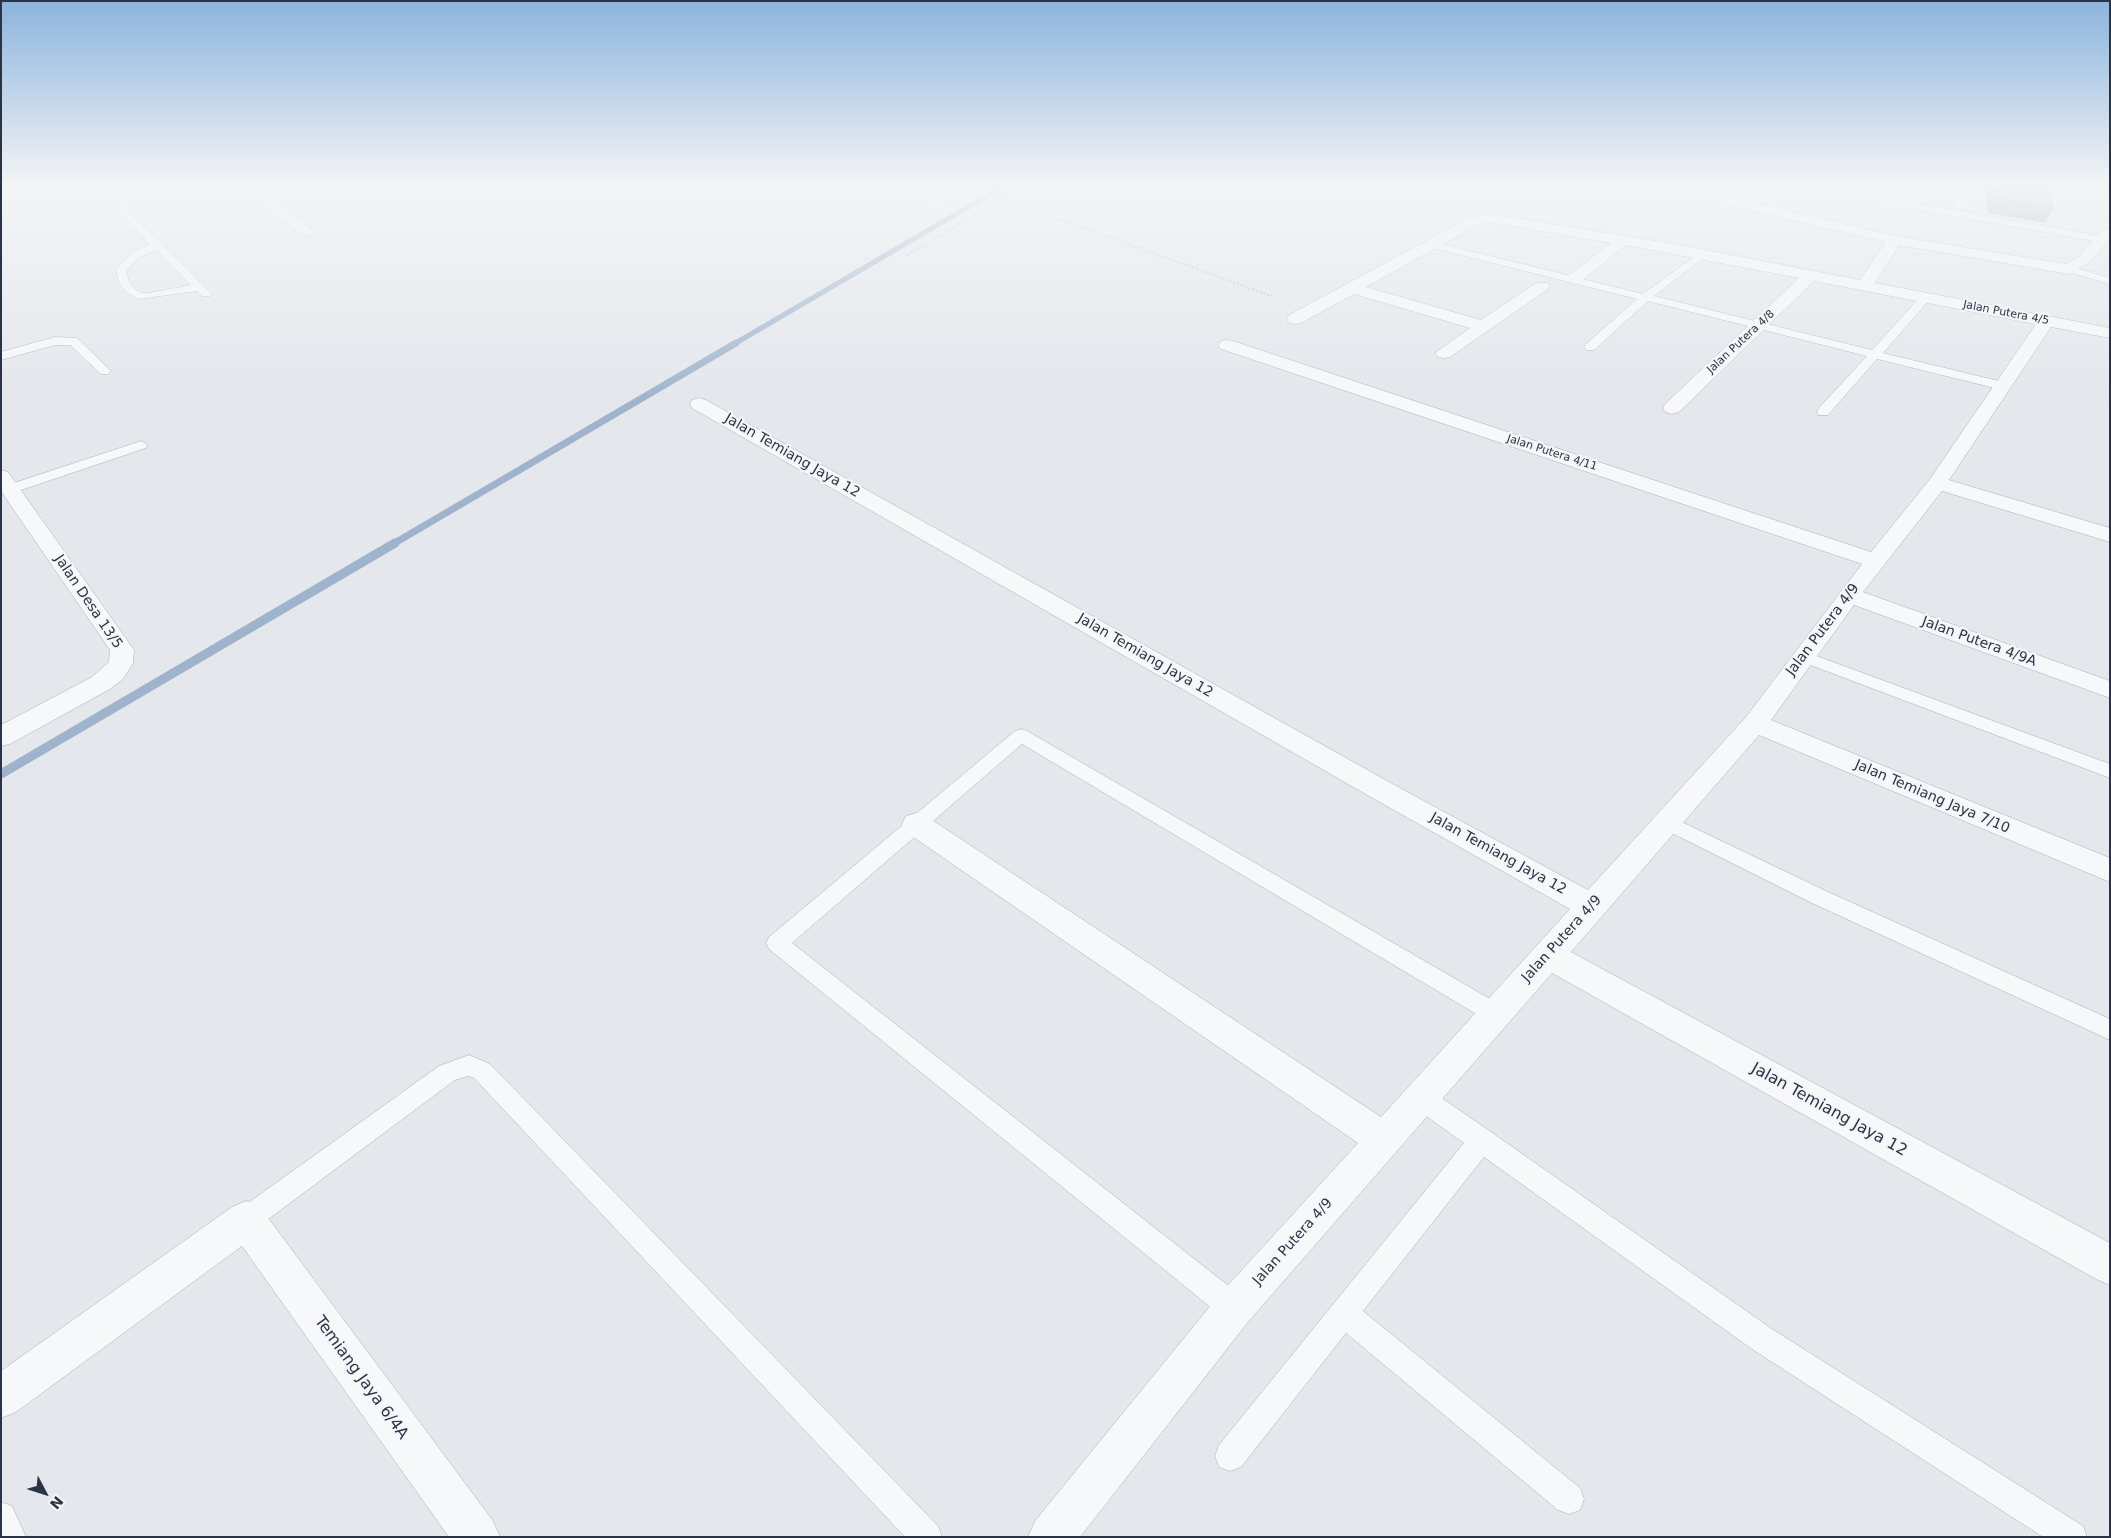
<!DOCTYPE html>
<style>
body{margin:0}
#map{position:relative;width:2111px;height:1538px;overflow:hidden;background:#e4e7ec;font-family:"DejaVu Sans",sans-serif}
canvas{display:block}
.frame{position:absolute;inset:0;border:2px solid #2b3445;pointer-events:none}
.north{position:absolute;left:20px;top:1468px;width:50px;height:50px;-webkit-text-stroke:4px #f4f6f9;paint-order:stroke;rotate:130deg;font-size:14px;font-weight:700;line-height:20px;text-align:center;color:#2b3445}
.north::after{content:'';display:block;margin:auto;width:18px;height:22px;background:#2b3445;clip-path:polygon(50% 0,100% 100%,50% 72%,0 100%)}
</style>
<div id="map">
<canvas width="2111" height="1538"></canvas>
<div class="frame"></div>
<div class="north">N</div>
</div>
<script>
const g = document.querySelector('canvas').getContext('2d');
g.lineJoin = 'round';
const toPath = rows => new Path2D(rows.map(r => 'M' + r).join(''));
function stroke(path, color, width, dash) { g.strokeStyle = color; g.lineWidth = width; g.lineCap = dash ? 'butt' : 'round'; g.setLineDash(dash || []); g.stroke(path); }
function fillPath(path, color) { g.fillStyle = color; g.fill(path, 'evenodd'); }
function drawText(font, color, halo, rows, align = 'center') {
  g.font = font + ' "DejaVu Sans",sans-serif'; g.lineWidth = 4.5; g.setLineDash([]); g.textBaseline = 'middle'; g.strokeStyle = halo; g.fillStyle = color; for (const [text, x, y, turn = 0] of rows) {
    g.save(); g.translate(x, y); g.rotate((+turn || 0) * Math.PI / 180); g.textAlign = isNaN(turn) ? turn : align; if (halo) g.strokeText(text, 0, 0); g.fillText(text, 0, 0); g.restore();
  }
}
stroke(toPath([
 [734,344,1004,186]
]), '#9fb4cc', 5.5);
stroke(toPath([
 [393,544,736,343]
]), '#9fb4cc', 7);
stroke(toPath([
 [1,774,395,543]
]), '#9fb4cc', 9);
const service = toPath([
 [164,186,180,186,133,200,126,204,125,207,212,294,210,296,202,296,197,291,139,299,127,293,119,283,116,269,117,267,132,253,150,244,117,210,116,203,127,196,164,186],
 [156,250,191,285,149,293,141,293,135,289,129,282,126,270,140,257,156,250],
 [885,186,899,186,930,198,938,199,968,186,980,186,950,202,938,205,925,203,885,186],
 [1775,186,1785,186,1772,213,1766,213,1764,211,1775,186],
 [1799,186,1820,186,2100,236,2105,239,2100,242,1804,189,1799,186],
 [1433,242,1643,294,1702,251,1707,254,1706,256,1654,296,1872,350,1922,295,1930,295,1932,297,1930,299,1883,353,2007,383,2009,386,2003,390,1877,359,1828,415,1818,415,1817,412,1818,409,1867,356,1648,301,1594,350,1586,350,1584,347,1586,344,1637,299,1429,247,1428,245,1429,243,1433,242],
 [2069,266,2110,278,2110,284,2065,271,2064,269,2069,266],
 [55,337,77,338,111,371,109,374,101,374,70,345,55,345,1,360,1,352,55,337],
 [141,441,148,445,146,448,15,492,5,492,3,489,5,486,141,441],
 [1803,651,2110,764,2110,778,1797,660,1795,656,1797,652,1803,651],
 [1021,729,1027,731,1504,1007,1507,1014,1504,1021,1496,1024,1488,1021,1022,744,792,943,1244,1298,1248,1308,1244,1318,1234,1322,1224,1318,769,949,766,943,769,937,1015,731,1021,729],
 [1667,815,1826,891,2110,1019,2110,1040,1812,903,1660,827,1657,822,1660,817,1667,815],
 [469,1055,490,1064,938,1526,942,1537,905,1537,474,1078,468,1076,455,1080,255,1229,246,1233,237,1229,233,1220,237,1211,439,1066,469,1055],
 [1421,1087,1430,1090,1491,1132,1772,1329,2083,1526,2087,1537,2043,1537,1752,1349,1484,1157,1363,1311,1580,1488,1584,1499,1580,1510,1569,1514,1558,1510,1346,1333,1241,1467,1230,1471,1219,1467,1215,1456,1219,1445,1464,1143,1412,1106,1409,1098,1412,1090,1421,1087],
 [1,1502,12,1506,26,1537,1,1537,1,1502]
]);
const minor = toPath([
 [243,186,259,186,313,231,311,234,306,235,301,234,243,186],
 [1658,186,1683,186,1895,236,2066,264,2080,256,2101,230,2110,228,2110,238,2090,262,2069,274,1899,245,1875,283,2110,328,2110,338,2051,327,1949,480,2110,528,2110,542,1942,491,1863,592,2110,681,2110,698,1854,605,1771,720,2110,858,2110,882,1759,735,1571,952,2110,1243,2110,1285,2096,1279,1552,973,1248,1322,1080,1537,1028,1537,1035,1521,1220,1294,1358,1143,906,832,902,824,906,816,916,813,926,816,1381,1117,1570,909,1369,796,692,408,690,404,692,400,699,398,706,400,1389,782,1588,890,1746,717,1862,564,1221,349,1218,345,1221,341,1227,340,1233,341,1871,552,1930,479,2036,324,1814,281,1679,412,1672,414,1665,412,1663,408,1665,404,1799,278,1626,245,1580,282,1574,284,1568,282,1566,279,1568,276,1611,243,1489,222,1479,224,1366,287,1481,320,1536,283,1548,283,1550,286,1548,289,1450,357,1444,358,1438,357,1435,353,1470,328,1354,294,1301,323,1295,324,1289,323,1287,319,1289,315,1469,218,1489,214,1675,244,1860,280,1886,242,1665,190,1658,186],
 [1954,186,1968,186,1968,206,1966,209,1961,210,1956,209,1954,206,1954,186],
 [1,470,8,472,134,650,133,663,123,679,110,689,10,744,1,746,1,725,92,677,109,662,110,650,1,491,1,470],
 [246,1201,260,1207,493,1521,500,1537,449,1537,242,1246,16,1412,1,1418,1,1371,232,1207,246,1201]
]);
stroke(service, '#a9aeb7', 1);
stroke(minor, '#a9aeb7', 1);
stroke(toPath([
 [1004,199,1274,297],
 [907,255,1023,186]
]), '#c2c5cb', 2, [2, 2]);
fillPath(service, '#f7f8fa');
fillPath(minor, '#f7f8fa');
fillPath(toPath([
 [1986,186,2050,186,2053,208,2045,223,1988,213]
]), '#a1a5ae');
const building = toPath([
 [1995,186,2050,186,2053,208,1996,198,1995,186]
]);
fillPath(building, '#bbc0ca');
stroke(building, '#83868d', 1);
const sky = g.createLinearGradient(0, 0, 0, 401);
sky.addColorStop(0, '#8bb4dd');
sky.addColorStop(0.46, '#f3f4f6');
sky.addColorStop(1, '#f3f4f600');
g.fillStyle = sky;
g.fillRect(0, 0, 2111, 401);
drawText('11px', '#2b3445', '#f4f6f9', [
 ["Jalan Putera 4/5",2006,313,11],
 ["Jalan Putera 4/8",1741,342,-43],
 ["Jalan Putera 4/11",1552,453,18]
]);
drawText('14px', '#2b3445', '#f4f6f9', [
 ["Jalan Temiang Jaya 12",792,456,30],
 ["Jalan Desa 13/5",88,602,56],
 ["Jalan Putera 4/9",1823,630,-53],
 ["Jalan Putera 4/9A",1979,642,20],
 ["Jalan Temiang Jaya 12",1145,656,30],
 ["Jalan Temiang Jaya 7/10",1932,797,23],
 ["Jalan Temiang Jaya 12",1498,854,29],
 ["Jalan Putera 4/9",1562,939,-48],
 ["Jalan Putera 4/9",1293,1242,-48]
]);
drawText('16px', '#2b3445', '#f4f6f9', [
 ["Jalan Temiang Jaya 12",1829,1110,29],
 ["Temiang Jaya 6/4A",361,1378,54]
]);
</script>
